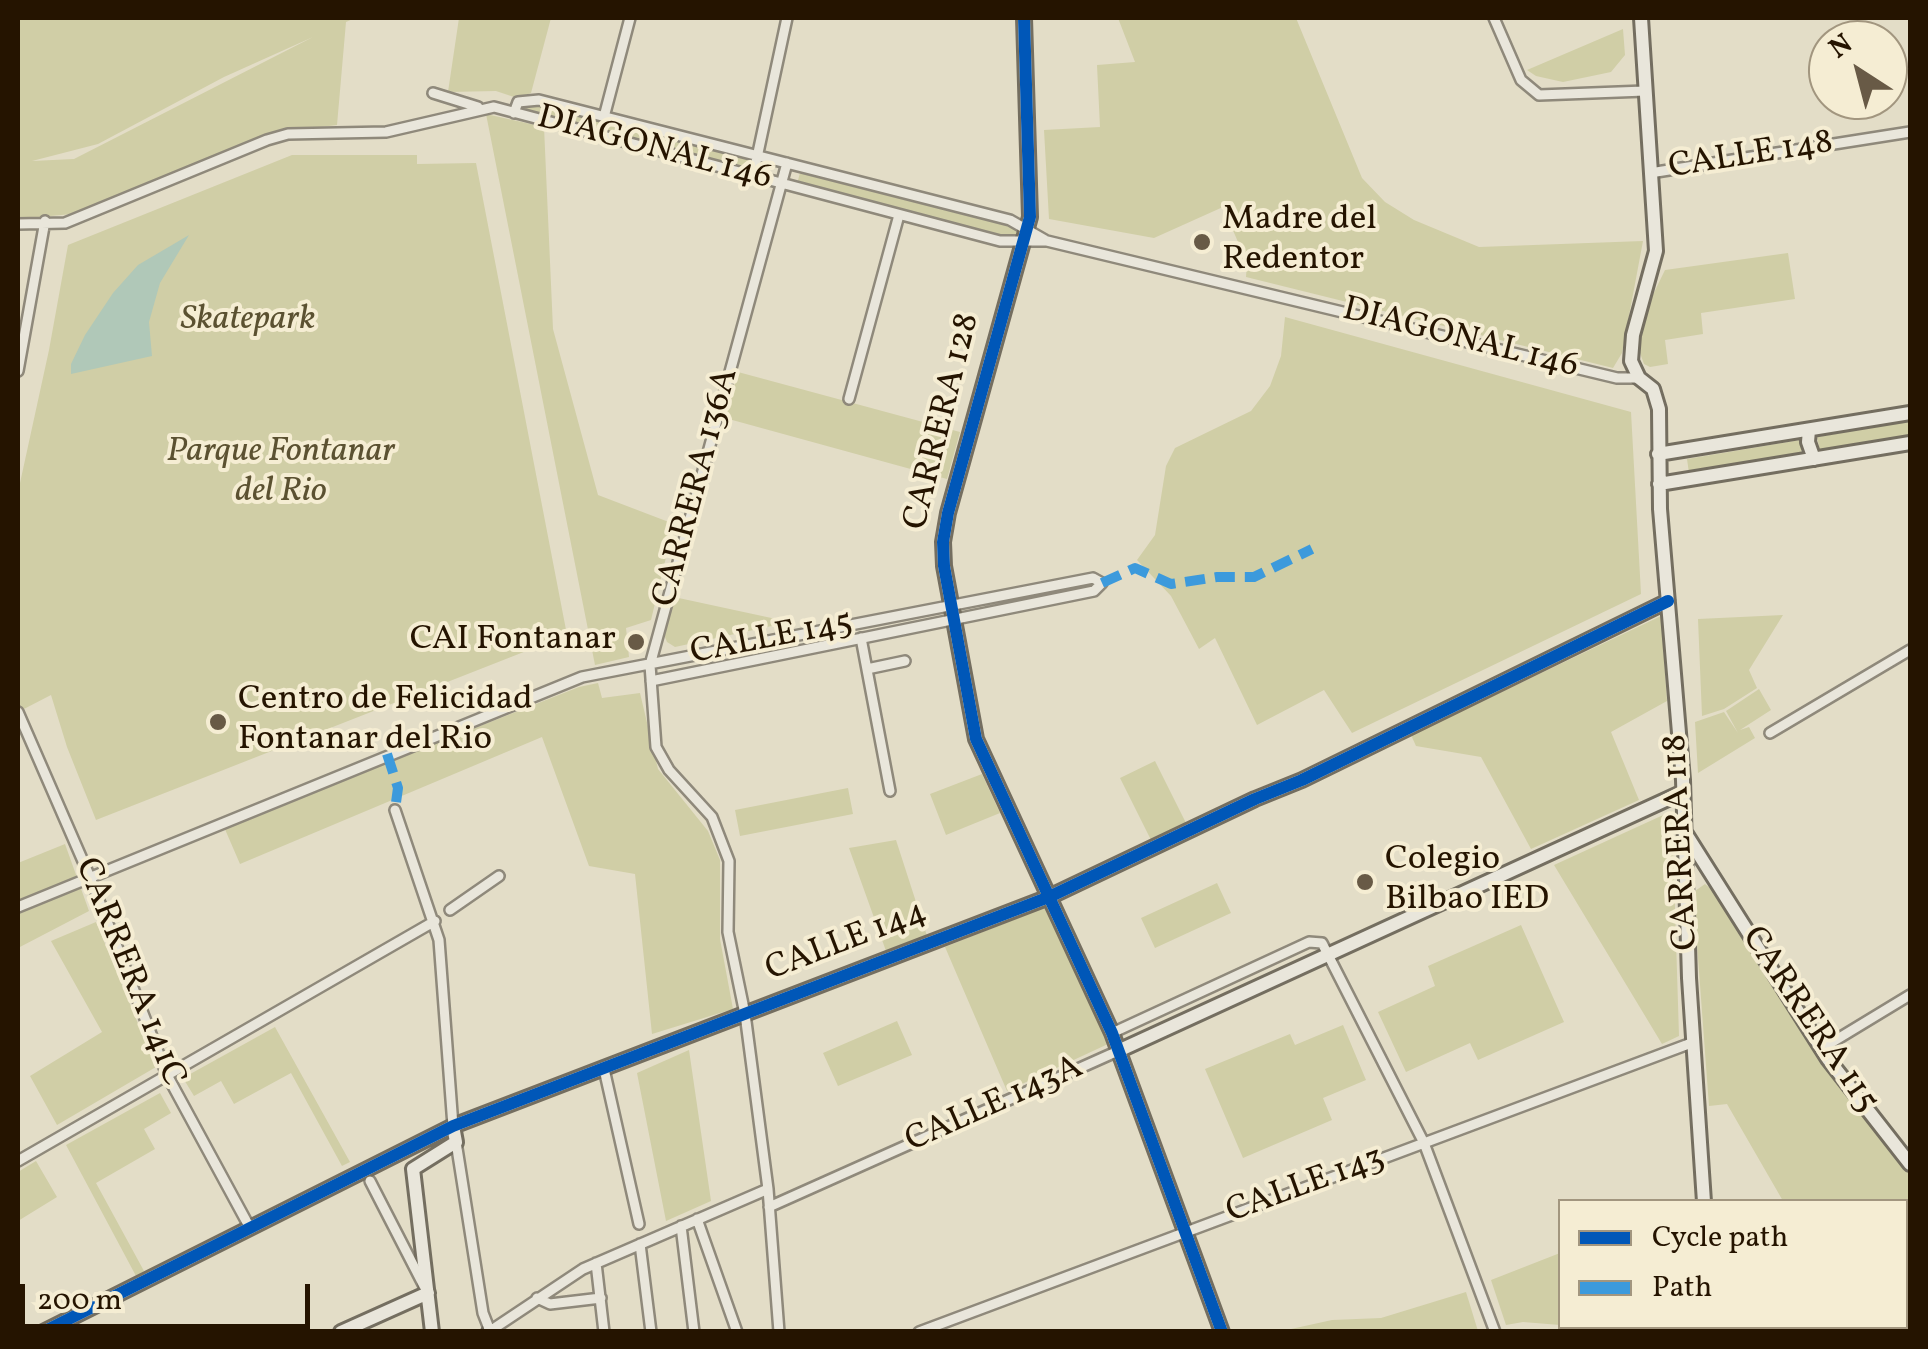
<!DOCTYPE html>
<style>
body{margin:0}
#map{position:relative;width:1928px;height:1349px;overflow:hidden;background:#e3ddc7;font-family:Vollkorn,serif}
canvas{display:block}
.frame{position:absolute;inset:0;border:20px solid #251400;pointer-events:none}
.legend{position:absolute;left:1558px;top:1199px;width:350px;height:130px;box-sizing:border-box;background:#f5edd3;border:2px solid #a2967f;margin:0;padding:12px 18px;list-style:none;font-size:30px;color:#251400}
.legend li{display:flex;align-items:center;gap:20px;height:50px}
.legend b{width:50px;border:2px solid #a2967f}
.north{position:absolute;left:1808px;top:20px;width:100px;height:100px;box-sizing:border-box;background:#f5edd3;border:2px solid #a2967f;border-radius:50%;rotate:324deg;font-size:28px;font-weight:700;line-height:40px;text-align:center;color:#251400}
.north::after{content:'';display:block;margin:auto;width:35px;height:45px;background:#685a46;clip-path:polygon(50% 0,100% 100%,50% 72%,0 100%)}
.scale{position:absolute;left:20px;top:1284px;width:290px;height:45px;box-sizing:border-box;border:5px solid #251400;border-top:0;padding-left:12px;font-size:30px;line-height:35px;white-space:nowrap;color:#251400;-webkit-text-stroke:8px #f5edd3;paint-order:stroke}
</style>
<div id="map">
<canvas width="1928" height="1349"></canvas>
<div class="frame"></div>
<ul class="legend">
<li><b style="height:12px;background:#0057b8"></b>Cycle path</li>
<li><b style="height:12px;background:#3c9adc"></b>Path</li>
</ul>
<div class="north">N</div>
<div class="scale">200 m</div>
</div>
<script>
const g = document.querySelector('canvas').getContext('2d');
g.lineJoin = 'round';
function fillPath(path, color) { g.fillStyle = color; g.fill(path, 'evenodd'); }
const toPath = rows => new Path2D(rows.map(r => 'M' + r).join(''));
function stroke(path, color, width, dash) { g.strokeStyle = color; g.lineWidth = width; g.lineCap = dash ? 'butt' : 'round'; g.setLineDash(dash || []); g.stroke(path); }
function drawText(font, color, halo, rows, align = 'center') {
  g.font = font + ' Vollkorn,serif'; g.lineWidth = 8; g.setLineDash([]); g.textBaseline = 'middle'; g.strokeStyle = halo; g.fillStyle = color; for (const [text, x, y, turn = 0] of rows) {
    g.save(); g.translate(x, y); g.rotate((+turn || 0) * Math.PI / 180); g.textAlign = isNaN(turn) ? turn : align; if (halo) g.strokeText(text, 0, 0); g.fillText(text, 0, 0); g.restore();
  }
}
fillPath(toPath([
 [18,18,355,18,346,22,337,125,265,134,72,214,18,219],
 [313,37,74,159,32,161,98,144,224,77],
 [459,18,551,18,531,93,517,98,496,91,448,92],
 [1118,18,1296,18,1362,178,1385,202,1414,220,1479,247,1643,241,1622,353,1613,368,1246,277,1247,263,1223,207,1154,238,1049,219,1044,130,1100,127,1097,65,1135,62],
 [1623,29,1625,55,1611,72,1563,82,1536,76,1527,70],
 [527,103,749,158,752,167,746,169,522,111,522,104],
 [486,114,544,127,553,329,598,495,674,524,651,620,626,628,629,657,595,665],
 [292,155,417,155,417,164,476,163,567,635,96,820,67,747,51,695,20,711,18,707,18,482,20,483,49,350,68,245],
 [800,173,1008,226,1018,229,1017,237,989,234,797,184],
 [1788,253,1795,299,1701,313,1703,334,1665,340,1668,364,1650,367,1644,364,1640,353,1641,329,1645,311,1665,270],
 [1285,317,1631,412,1641,594,1352,733,1324,690,1257,725,1215,638,1199,649,1171,596,1137,560,1155,535,1166,466,1175,448,1251,411,1270,386,1281,356],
 [738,372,960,432,947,479,725,418],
 [1910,421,1910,435,1820,451,1817,437],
 [1800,440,1802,456,1689,473,1687,459],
 [674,597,790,622,675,647,667,642,663,632],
 [1783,615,1749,670,1757,688,1724,709,1702,716,1698,619],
 [1661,616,1667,701,1611,732,1639,800,1531,849,1481,757,1416,746,1411,735],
 [598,683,602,698,640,693,658,769,708,831,720,860,720,939,733,1009,652,1034,635,874,589,866,542,737,240,864,224,827,579,687],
 [1759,689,1771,710,1740,730,1749,727,1755,738,1698,773,1695,722,1724,712,1738,733,1726,711],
 [1155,761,1186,823,1151,840,1120,778],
 [982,774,1000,813,946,835,930,794],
 [848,788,853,814,740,836,735,810],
 [1672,811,1679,1036,1662,1044,1554,865],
 [896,840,927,936,886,951,849,848],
 [65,844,89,911,18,948,18,863],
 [1217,883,1231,913,1155,948,1141,918],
 [1705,884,1711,889,1829,1074,1910,1173,1910,1331,1893,1331,1889,1327,1906,1326,1906,1202,1783,1201,1727,1104,1709,1106,1694,904,1695,891],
 [1045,907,1108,1044,1007,1091,945,947],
 [96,922,156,1067,57,1125,30,1076,102,1032,51,941],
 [1521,925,1564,1022,1478,1060,1470,1043,1406,1072,1378,1012,1435,986,1428,966],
 [897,1021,912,1055,838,1086,823,1053],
 [1343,1025,1366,1080,1323,1098,1332,1120,1243,1158,1205,1069,1290,1034,1295,1045],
 [275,1027,350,1162,342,1166,291,1073,234,1104,221,1081,194,1096,183,1078],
 [689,1050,711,1201,666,1221,637,1073],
 [160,1093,171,1113,144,1129,155,1149,96,1183,144,1271,136,1276,66,1145],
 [36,1161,57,1197,18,1221,18,1172],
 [1560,1253,1560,1325,1523,1322,1506,1325,1491,1280],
 [1466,1292,1478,1331,1282,1331,1332,1320,1381,1318]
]), '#d0cea6');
fillPath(toPath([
 [189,235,160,283,149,322,152,356,71,374,71,364,85,335,113,293,138,265]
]), '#b0c8b8');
stroke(toPath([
 [1697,1330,1697,1332]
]), '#b0c8b8', 2.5);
const street = toPath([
 [1494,18,1521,80,1539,95,1645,91],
 [433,93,478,107],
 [514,113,518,102,539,100,1010,220,1045,240],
 [604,117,630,18],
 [1650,173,1910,132],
 [753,176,787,18],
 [18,224,65,223,267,140,288,134,386,132,494,107,1000,241,1047,241,1617,378,1639,378],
 [18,371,45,221],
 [849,399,899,215],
 [861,638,890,791],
 [867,669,905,661],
 [651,681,1094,591,1102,583],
 [18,712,89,875,167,1075,250,1228],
 [1770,733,1910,650],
 [395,810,439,940,453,1126],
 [18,907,582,677,1093,578,1102,583],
 [450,910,499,876],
 [1112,1033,1309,942,1322,943,1424,1143,1495,1332],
 [1821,1049,1910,995],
 [604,1069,639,1224],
 [456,1142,483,1313,490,1331,583,1269,768,1189],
 [18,1161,435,921],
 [370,1181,424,1286],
 [769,1207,1118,1051],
 [697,1219,737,1332],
 [681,1226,694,1332],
 [640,1244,651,1332],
 [596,1263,604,1332],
 [537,1298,550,1304,601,1298],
 [779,1332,768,1189,745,1014,728,932,729,861,712,817,669,770,656,747,650,665,787,163],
 [919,1332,1694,1042],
 [1670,1332,1671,1326]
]);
const secondary = toPath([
 [1024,18,1030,217,948,513,943,542,944,566,976,739,1112,1033,1222,1332],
 [1641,18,1656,251,1633,335,1631,361,1639,378,1653,389,1659,409,1660,509,1683,780,1689,978,1704,1202],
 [1809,430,1808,442,1814,459],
 [1658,454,1910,413],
 [1659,484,1910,443],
 [1686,834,1828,1059,1910,1164],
 [1118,1051,1683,792],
 [1714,1326,1714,1332],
 [43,1332,453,1126,1049,897,1255,799,1302,780,1668,601],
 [341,1332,428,1293],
 [432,1332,413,1169,456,1142,453,1126],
 [489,1332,490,1332]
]);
stroke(street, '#8f897b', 14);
stroke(secondary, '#746e60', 18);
stroke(street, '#e9e6db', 9);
stroke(secondary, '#e9e6db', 12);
stroke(toPath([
 [1102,583,1135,568,1171,584,1217,577,1254,577,1312,549],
 [387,754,398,788,395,810]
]), '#3c9adc', 10, [20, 10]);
stroke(toPath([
 [1024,18,1030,217,948,513,943,542,944,566,976,739,1112,1033,1222,1332],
 [43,1332,453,1126,1049,897,1255,799,1302,780,1668,601]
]), '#0057b8', 12);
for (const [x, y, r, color] of [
 [1202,242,10,"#685a46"],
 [636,642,10,"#685a46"],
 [218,722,10,"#685a46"],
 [1365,882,10,"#685a46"]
]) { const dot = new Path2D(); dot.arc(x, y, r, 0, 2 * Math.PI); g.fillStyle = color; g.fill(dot); stroke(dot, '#f5edd3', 4); }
drawText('35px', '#251400', '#f5edd3', [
 ["DIAGONAL 146",654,150,15],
 ["CALLE 148",1751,157,-9],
 ["DIAGONAL 146",1460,340,14],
 ["CARRERA 128",944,422,-76],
 ["CARRERA 136A",698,488,-75],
 ["CALLE 145",772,640,-11],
 ["CARRERA 118",1683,842,-93],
 ["CALLE 144",847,943,-21],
 ["CARRERA 141C",128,973,68],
 ["CARRERA 115",1808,1021,56],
 ["CALLE 143A",995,1106,-24],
 ["CALLE 143",1306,1187,-20]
]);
drawText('35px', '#251400', '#f5edd3', [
 ["Madre del",1222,222],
 ["Redentor",1222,262],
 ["CAI Fontanar",616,642,"right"],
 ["Centro de Felicidad",238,702],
 ["Fontanar del Rio",238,742],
 ["Colegio",1385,862],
 ["Bilbao IED",1385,902]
], 'left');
drawText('italic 35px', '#5b5131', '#f5edd3', [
 ["Skatepark",248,322],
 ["Parque Fontanar",281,454],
 ["del Rio",281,494]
]);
</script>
